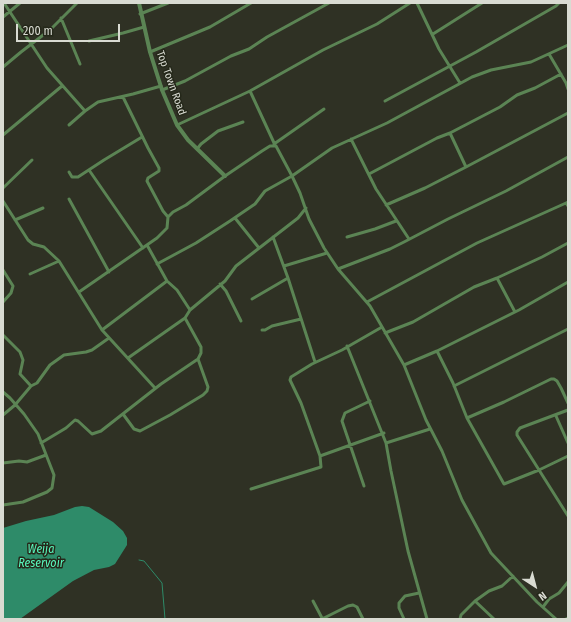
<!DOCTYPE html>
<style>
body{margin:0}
#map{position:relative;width:571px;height:622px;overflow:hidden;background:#2f3124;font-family:"Fira Sans Condensed",sans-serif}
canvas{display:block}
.frame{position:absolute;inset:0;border:4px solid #d9dbd2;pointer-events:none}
.north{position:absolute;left:515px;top:566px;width:40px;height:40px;-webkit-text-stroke:3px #25281a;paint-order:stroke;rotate:144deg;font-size:11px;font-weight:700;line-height:16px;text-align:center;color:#d9dbd2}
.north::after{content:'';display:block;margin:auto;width:14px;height:18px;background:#d9dbd2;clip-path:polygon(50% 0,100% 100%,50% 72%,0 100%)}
.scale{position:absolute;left:16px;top:24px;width:104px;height:18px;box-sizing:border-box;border:2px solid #d9dbd2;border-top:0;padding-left:5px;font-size:12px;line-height:14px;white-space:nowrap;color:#d9dbd2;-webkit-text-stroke:3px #25281a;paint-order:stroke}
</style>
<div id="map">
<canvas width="571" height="622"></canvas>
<div class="frame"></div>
<div class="north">N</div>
<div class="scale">200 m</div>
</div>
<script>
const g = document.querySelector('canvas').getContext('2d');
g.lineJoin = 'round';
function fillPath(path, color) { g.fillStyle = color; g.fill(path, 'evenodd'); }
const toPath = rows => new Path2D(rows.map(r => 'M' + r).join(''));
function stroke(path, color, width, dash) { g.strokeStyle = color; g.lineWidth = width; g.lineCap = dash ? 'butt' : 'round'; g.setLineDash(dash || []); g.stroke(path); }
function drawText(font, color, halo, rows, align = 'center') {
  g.font = font + ' "Fira Sans Condensed",sans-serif'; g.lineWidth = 3; g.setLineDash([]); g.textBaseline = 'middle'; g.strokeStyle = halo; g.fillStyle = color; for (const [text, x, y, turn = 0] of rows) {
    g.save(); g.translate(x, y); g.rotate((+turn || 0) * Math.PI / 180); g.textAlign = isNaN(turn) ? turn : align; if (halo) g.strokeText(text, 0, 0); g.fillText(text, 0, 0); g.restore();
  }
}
fillPath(toPath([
 [82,506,89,507,113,522,123,531,127,538,127,545,115,564,109,567,94,570,73,581,20,619,3,619,3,528,26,521,54,515,75,507]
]), '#2e8b69');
stroke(toPath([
 [139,560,144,561,162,583,165,619]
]), '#2e8b69', 1);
stroke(toPath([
 [4,3,47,68,85,111],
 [417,3,439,49,460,83],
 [140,14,168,3],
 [3,17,20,3],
 [61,18,80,64],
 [433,34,482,3],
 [89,41,123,33,144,27],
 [150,52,210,27,251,3],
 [549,54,566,83,568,89],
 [3,67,21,52,51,29,77,3],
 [162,90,185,81,231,56,249,49,267,37,329,3],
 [250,91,275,145],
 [123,97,148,148,159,168,159,171,148,178,147,181,163,211,168,217],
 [385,101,476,52,556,6,559,3],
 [69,125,85,111,98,102,133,94,161,86],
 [177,125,250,91,323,50,377,24,410,3],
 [450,133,466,167],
 [3,135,62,86],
 [351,139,376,189,409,239],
 [274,144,324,109],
 [197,149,201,144,218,131,243,122],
 [89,170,143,248],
 [69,172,72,177,78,177,104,160,142,137],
 [369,174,437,138,450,133,500,107,517,95,535,88,561,74],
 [3,188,32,160],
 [69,199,109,272],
 [3,201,28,240,33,244,44,247,59,261,102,330,155,388],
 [568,202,566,203,568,206],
 [386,205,425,188,466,167,568,113],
 [235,218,259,248],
 [15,220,43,208],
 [273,237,288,278,315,362],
 [347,237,375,229,396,221],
 [147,245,167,281,177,290,190,310],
 [157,264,196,243,230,221,255,204,265,191,292,176,332,148,387,123,472,77,491,70,531,62,568,45],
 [284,266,327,253],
 [338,269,390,249,404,242,448,219,506,191,568,157],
 [3,270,13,286,11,293,3,302],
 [30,274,59,261],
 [497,278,515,312],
 [220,284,226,291,241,321],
 [79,292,157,238,167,228,168,217,173,212,186,205,225,176,262,151,270,146,276,146,292,176,300,193,309,219,324,248,338,269,370,306,404,365,426,420,442,451,462,500,491,553,537,602,556,619],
 [252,299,288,278],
 [367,302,477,243,566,203],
 [102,330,167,281],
 [262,330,265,330,272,326,301,319],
 [385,333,413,322,474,287,497,278,542,257,568,243],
 [3,335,20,352,23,360,20,374,31,386],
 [347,346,386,443,391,471,408,551,427,619],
 [437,351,453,383,467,418,504,484,539,470,568,456],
 [128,358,185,318,190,310,225,281,236,266,298,218,306,208],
 [404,365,437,351,519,310,568,282],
 [454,386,568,329],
 [3,392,10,398,24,414,38,434,54,475,52,488,47,492,23,502,3,505],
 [568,410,520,428,517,432,517,435,568,516],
 [123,414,134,429,140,431,170,415,203,395,207,391,208,387,198,359],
 [3,415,15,405,31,386,37,383,50,365,64,355,86,352,92,350,109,338],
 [556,416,568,443],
 [467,418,504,402,551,379,554,379,557,381,561,388,568,403],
 [41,443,66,428,75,420,78,421,92,434,101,431,161,384,198,359,201,353,201,347,185,318],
 [386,443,430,429],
 [320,456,384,433],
 [3,463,19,461,27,462,46,455],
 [364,486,342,421,345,413,370,401],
 [251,489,321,467,320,456,301,403,290,380,291,377,312,364,342,350,382,327],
 [313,601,322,618,324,618,348,606,353,605,357,607,363,619],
 [475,601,494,619],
 [543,607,549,599,559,593,568,582],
 [404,619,399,608,399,603,405,596,419,593],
 [460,619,461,615,475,601,489,591,502,586,513,576],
 [566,619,568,618]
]), '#5b8454', 3);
stroke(toPath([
 [139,3,150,52,162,90,177,125,188,140,225,176]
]), '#5b8454', 4);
drawText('11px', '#d9dbd2', '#25281a', [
 ["Top Town Road",171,83,70]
]);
drawText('italic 12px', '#59f9be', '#25281a', [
 ["Weija",41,550],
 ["Reservoir",41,564]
]);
</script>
